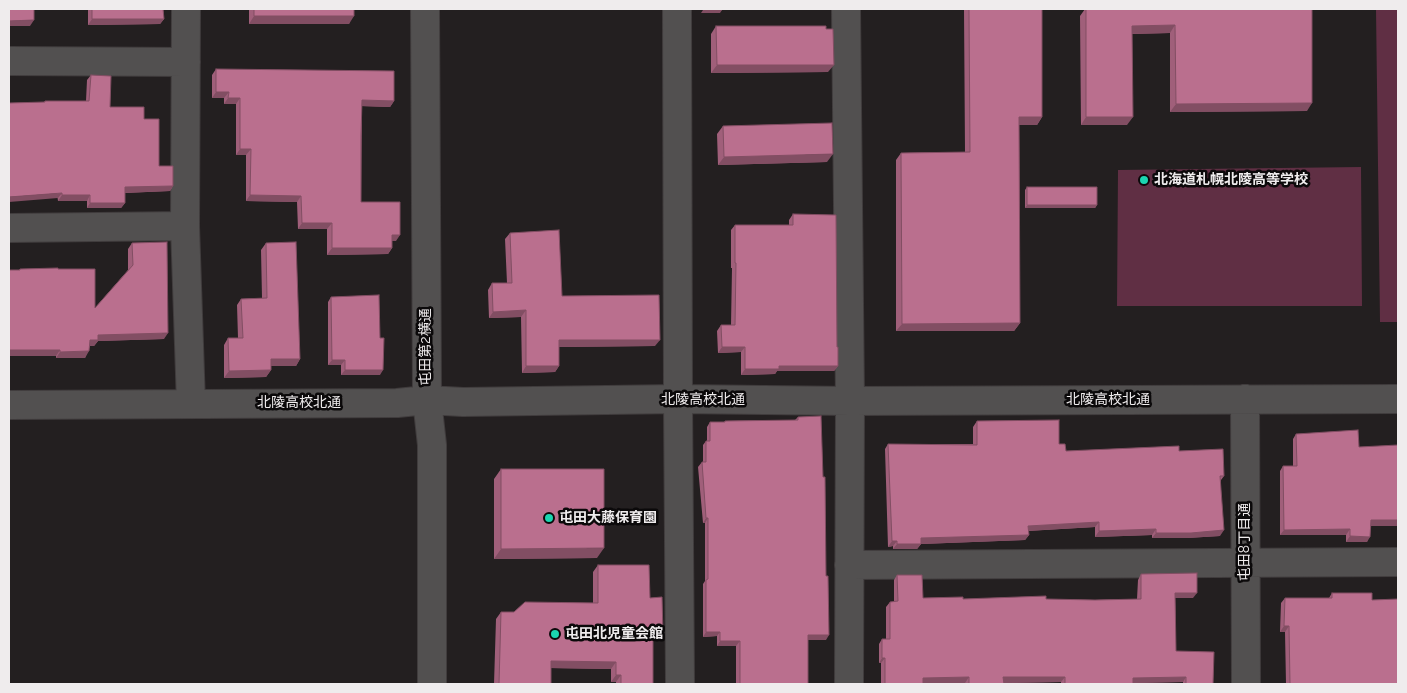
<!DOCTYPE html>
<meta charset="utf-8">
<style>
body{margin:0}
#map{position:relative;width:1407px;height:693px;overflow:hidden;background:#231f20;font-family:Raleway,sans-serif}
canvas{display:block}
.frame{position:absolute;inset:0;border:10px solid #efeced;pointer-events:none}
</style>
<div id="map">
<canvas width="1407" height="693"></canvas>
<div class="frame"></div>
</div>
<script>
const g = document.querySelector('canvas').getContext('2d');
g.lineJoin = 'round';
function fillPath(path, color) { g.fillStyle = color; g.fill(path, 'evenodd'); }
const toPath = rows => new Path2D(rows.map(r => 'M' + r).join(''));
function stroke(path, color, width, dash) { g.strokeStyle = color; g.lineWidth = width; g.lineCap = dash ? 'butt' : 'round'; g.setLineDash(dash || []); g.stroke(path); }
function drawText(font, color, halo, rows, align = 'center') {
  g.font = font + ' Raleway,"Noto Sans JP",sans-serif'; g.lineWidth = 5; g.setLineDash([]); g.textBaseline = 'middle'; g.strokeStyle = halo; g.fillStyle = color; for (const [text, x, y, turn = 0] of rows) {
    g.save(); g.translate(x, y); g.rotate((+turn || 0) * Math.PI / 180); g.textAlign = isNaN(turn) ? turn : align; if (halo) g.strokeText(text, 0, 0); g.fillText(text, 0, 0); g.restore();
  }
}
fillPath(toPath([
 [1376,9,1398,9,1398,322,1380,322],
 [1361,167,1362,306,1117,306,1118,170]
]), '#602f44');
const minor = toPath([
 [186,9,185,226,191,404],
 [425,9,427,400,432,445,432,684],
 [677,9,678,399,680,684],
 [846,9,850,401,849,684],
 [9,61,186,62],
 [9,228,185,226],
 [1245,399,1246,684],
 [9,405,397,403,427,400,463,402,678,399,850,401,1398,399],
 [849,565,1398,562]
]);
stroke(minor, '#403c3d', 30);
stroke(minor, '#525050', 28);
fillPath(toPath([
 [88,9,163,9,164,19,160,24,88,25],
 [249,9,354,9,349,24,249,24],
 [964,9,1042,9,1042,117,1037,125,1019,125,1020,323,1014,331,896,331,896,160,901,153,965,152],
 [1085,9,1312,9,1307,111,1170,112,1170,33,1132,34,1127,125,1081,125,1080,16],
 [716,26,828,72,711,73,711,34],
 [216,69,394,101,390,107,362,106,361,202,396,241,392,241,392,248,388,254,327,255,327,229,298,229,297,202,246,201,246,155,236,155,236,104,224,104,224,98,212,98,212,75],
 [91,75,110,107,144,119,159,166,173,186,170,191,125,193,125,203,121,208,87,208,87,201,58,201,44,102,45,101,86,101,87,80],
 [723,126,827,162,718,165,717,134],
 [1027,187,1097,205,1095,208,1025,208,1025,190],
 [793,214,837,347,838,366,834,371,777,371,775,374,741,375,741,352,718,353,717,331,721,325,731,325,732,268,731,268,731,230,735,225,789,225,789,220],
 [510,233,562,296,655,346,559,347,559,366,555,372,522,373,521,317,489,318,488,290,492,283,507,283,505,239],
 [132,243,164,339,98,341,94,346,90,346,85,358,56,358,56,356,9,356,9,270,19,270,20,269,58,269,95,308,128,270,128,249],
 [266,243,300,359,296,366,271,366,271,370,266,377,224,378,224,345,228,338,238,338,237,305,241,299,262,298,261,250],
 [331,297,380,375,341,375,341,365,328,365,328,302],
 [798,417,826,640,808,640,808,684,736,684,736,646,717,646,717,636,703,637,703,584,705,581,705,523,703,523,698,467,702,462,703,462,703,445,706,441,707,441,707,427,710,422,724,422,725,421,795,420],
 [977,421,1059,444,1066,451,1179,451,1224,476,1221,480,1220,536,1187,538,1152,538,1152,535,1095,537,1095,527,1028,531,1029,535,1025,540,921,544,917,549,893,549,893,546,888,547,885,449,888,444,973,444,973,427],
 [1296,434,1359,447,1371,526,1367,542,1346,542,1346,535,1280,535,1280,471,1283,466,1293,466,1293,439],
 [501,469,597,558,494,559,494,479],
 [598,565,650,598,658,641,653,641,653,684,616,684,616,682,611,682,611,669,551,668,551,684,494,684,496,619,501,612,514,612,593,603,593,572],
 [1141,574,1193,598,1175,598,1176,651,1213,684,1183,684,1183,682,1133,683,1133,684,1061,684,1061,682,1003,683,1004,684,965,684,965,683,923,683,923,684,881,684,881,663,879,663,879,644,882,639,886,639,886,607,890,602,894,602,894,580,897,575,923,598,963,599,1095,600,1137,599,1138,580],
 [1332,593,1372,600,1398,684,1286,684,1285,632,1280,632,1281,603,1285,598,1329,598]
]), '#a05f7a');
fillPath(toPath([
 [703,10,722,10,720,13,701,13],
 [254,16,354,16,349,24,249,24],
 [92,19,164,19,160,24,88,25],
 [34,20,30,26,9,26,9,21],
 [1175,25,1170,33,1127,34,1132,26],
 [717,65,834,65,828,72,711,73],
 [216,92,229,92,224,98,212,98],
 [228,98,240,98,236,104,224,104],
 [362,100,394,101,390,107,358,106],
 [1312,103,1307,111,1170,112,1176,104],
 [1019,117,1042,117,1037,125,1013,125],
 [1086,117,1133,117,1127,125,1081,125],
 [240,149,251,149,246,155,236,155],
 [833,154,827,162,718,165,724,157],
 [173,186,170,191,121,193,125,187],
 [62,193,58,198,9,202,9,197],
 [62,195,90,195,87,201,58,201],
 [250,195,301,196,297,202,246,201],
 [90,203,125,203,121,208,87,208],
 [1027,205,1097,205,1095,208,1025,208],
 [302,223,332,223,327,229,298,229],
 [392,235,400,235,396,241,388,241],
 [332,248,392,248,388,254,327,255],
 [526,310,521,317,489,318,493,312],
 [1020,323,1014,331,896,331,902,324],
 [168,333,164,339,98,341,94,346,85,346,90,340,98,335],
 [559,340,660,340,655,346,555,347],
 [722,347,745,347,741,352,718,353],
 [9,350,60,350,56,356,9,356],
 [89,351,85,358,56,358,60,352],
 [271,359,300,359,296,366,266,366],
 [332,360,345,360,341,365,328,365],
 [526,366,559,366,555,372,522,373],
 [779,366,838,366,834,371,777,371,775,374,741,375,745,369],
 [271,370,266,377,224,378,229,371],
 [345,370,383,370,380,375,341,375],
 [706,518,708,518,705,523,703,523],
 [1371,520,1398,520,1398,526,1367,526],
 [1099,522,1095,527,1025,531,1028,526],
 [1156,529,1152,535,1095,537,1099,531],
 [1350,529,1346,535,1280,535,1284,530],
 [1224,530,1220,536,1187,538,1152,538,1156,533],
 [1029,535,1025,540,921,544,917,549,893,549,897,544,921,538],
 [1350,536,1370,537,1367,542,1346,542],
 [892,541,897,541,893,546,888,547],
 [604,548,597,558,494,559,501,549],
 [1175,593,1197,593,1193,598,1171,598],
 [1284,626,1289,626,1285,632,1280,632],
 [706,632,720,632,717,636,703,637],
 [653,634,663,634,658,641,648,641],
 [808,635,829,635,826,640,804,640],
 [720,641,740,641,736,646,717,646],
 [882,658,885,658,881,663,879,663],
 [551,661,616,662,611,669,546,668],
 [616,675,621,675,616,682,611,682],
 [969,677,965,683,920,683,923,678],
 [1003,677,1065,677,1061,682,1000,683],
 [1186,677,1183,682,1129,683,1133,678]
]), '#824e63');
const building = toPath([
 [9,9,34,9,34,20,9,21,9,9],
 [92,9,163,9,164,19,92,19,92,9],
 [254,9,354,9,354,16,254,16,254,9],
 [703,9,722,9,722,10,703,10,703,9],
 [969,9,1042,9,1042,117,1019,117,1020,323,902,324,901,153,970,152,969,9],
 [1086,9,1312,9,1312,103,1176,104,1175,25,1132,26,1133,117,1086,117,1086,9],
 [716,26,826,26,826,29,833,29,834,65,717,65,716,26],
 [216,69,394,71,394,101,362,100,361,136,361,202,400,202,400,235,392,235,392,248,332,248,332,223,302,223,301,196,250,195,251,149,240,149,240,98,228,98,229,92,216,92,216,69],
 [91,75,111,76,110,107,144,107,144,119,159,119,159,166,173,166,173,186,125,187,125,203,90,203,90,195,62,195,62,193,9,197,9,103,45,102,45,101,89,101,91,75],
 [832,123,833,154,724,157,723,126,832,123],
 [1027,187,1097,187,1097,205,1027,205,1027,187],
 [793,214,836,215,837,347,838,347,838,366,779,366,779,369,745,369,745,347,722,347,721,325,735,325,736,263,735,263,735,225,793,225,793,214],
 [559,230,562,296,659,295,660,340,559,340,559,366,526,366,526,310,493,312,492,283,512,283,510,233,559,230],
 [167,242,168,333,98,335,98,340,90,340,89,351,60,352,60,350,9,350,9,270,20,270,20,269,58,268,58,269,95,269,95,308,133,265,132,243,167,242],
 [296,242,300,359,271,359,271,370,229,371,228,338,243,338,241,299,267,298,266,243,296,242],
 [379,295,380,338,384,338,383,370,345,370,345,360,332,360,331,297,379,295],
 [821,416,823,477,825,477,826,576,828,576,829,635,808,635,808,684,740,684,740,641,720,641,720,632,706,632,706,580,708,579,708,518,706,518,702,462,706,462,706,441,710,441,710,422,725,422,725,421,798,420,798,417,821,416],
 [1059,420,1059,444,1065,444,1066,451,1179,446,1179,451,1223,449,1224,476,1220,476,1224,530,1191,533,1156,533,1156,529,1099,531,1099,522,1028,526,1029,535,921,538,921,544,897,544,897,541,892,541,888,444,977,445,977,421,1059,420],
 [1358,430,1359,447,1398,445,1398,520,1371,520,1370,537,1350,536,1350,529,1284,530,1283,466,1297,466,1296,434,1358,430],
 [501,469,604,469,604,548,501,549,501,469],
 [598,565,649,565,650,598,662,597,663,634,653,634,653,684,621,684,621,675,616,675,616,662,551,661,551,684,492,684,499,684,501,612,514,612,525,602,598,603,598,565],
 [1197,573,1197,593,1175,593,1176,651,1214,652,1213,684,1186,684,1186,677,1133,678,1133,684,1065,684,1065,677,1003,677,1004,684,969,684,969,677,923,678,923,684,885,684,885,658,882,658,882,639,890,639,890,602,898,601,897,575,922,575,923,598,963,597,963,599,1046,596,1046,599,1095,600,1141,599,1141,574,1197,573],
 [1332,593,1372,593,1372,600,1398,599,1398,684,1290,684,1289,626,1284,626,1285,598,1332,598,1332,593]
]);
fillPath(building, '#ba6f8e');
stroke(building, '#824e63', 1);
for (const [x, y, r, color] of [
 [1144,180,5,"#1bd5b1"],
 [549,518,5,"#1bd5b1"],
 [555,634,5,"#1bd5b1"]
]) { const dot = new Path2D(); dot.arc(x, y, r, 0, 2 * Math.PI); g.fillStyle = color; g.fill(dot); stroke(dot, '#0b090a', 2); }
drawText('bold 14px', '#efeced', '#0b090a', [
 ["北海道札幌北陵高等学校",1154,180],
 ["屯田大藤保育園",559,518],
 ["屯田北児童会館",565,634]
], 'left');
drawText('14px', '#efeced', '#0b090a', [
 ["屯田第2横通",426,347,-90],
 ["北陵高校北通",703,400],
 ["北陵高校北通",1108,400],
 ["北陵高校北通",299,403],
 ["屯田8丁目通",1245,542,-90]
]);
</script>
